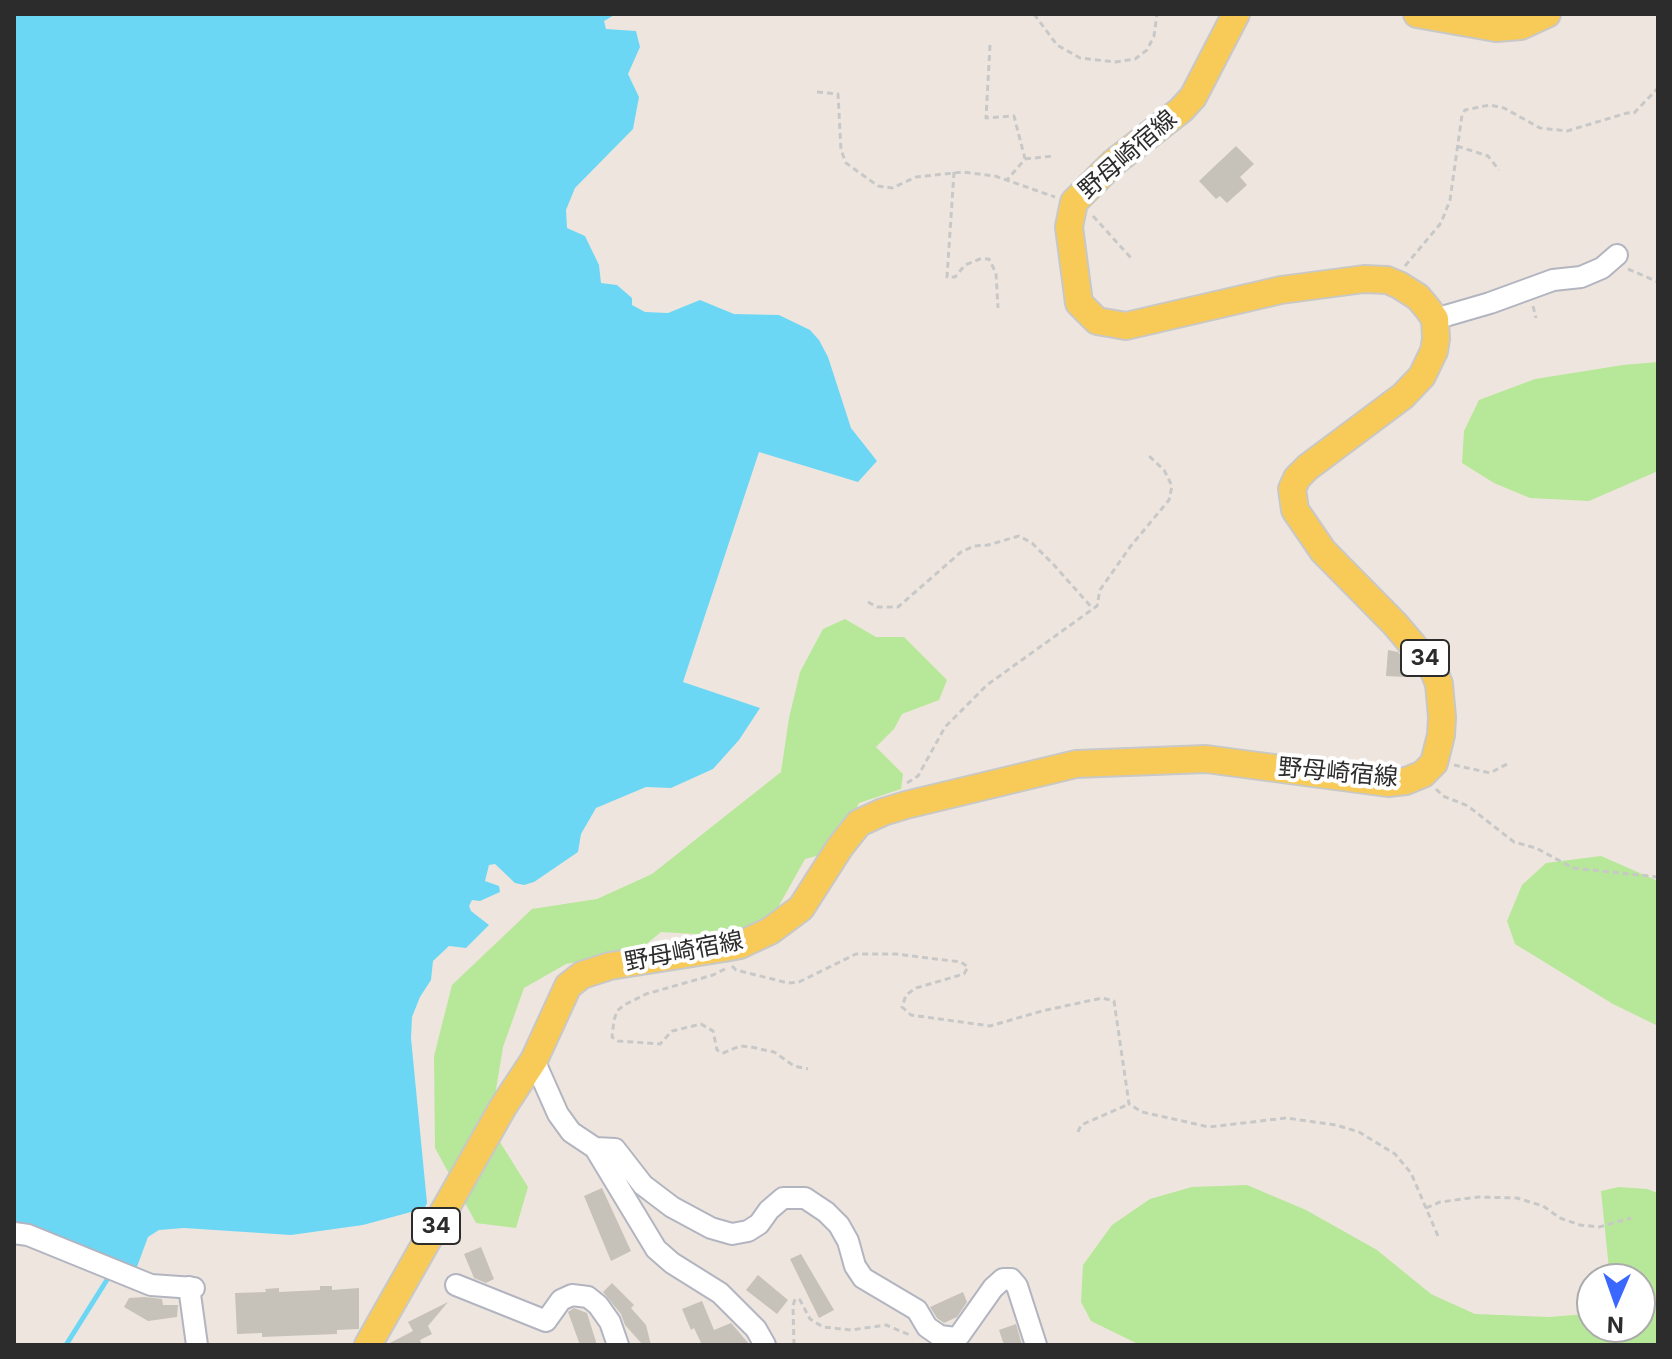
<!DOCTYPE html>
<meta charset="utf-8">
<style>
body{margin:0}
#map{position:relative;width:1672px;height:1359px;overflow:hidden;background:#eee6de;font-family:Inter,sans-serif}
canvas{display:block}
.frame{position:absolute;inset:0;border:16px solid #2c2c2c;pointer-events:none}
.north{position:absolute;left:1576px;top:1263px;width:80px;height:80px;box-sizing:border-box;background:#fff;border:2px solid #ababab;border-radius:50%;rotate:182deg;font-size:22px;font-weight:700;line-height:32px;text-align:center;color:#2c2c2c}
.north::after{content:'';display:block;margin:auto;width:28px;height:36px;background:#3a68ff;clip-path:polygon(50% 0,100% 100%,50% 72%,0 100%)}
</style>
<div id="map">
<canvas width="1672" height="1359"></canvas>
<div class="frame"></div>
<div class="north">N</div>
</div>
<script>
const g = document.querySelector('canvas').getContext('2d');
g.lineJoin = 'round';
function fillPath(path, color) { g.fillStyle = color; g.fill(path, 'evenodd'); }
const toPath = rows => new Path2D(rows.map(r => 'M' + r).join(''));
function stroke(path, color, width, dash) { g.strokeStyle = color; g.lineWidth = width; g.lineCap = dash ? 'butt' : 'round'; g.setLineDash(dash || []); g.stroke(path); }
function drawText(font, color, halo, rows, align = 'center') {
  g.font = font + ' Inter,"Noto Sans JP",sans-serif'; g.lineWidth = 8; g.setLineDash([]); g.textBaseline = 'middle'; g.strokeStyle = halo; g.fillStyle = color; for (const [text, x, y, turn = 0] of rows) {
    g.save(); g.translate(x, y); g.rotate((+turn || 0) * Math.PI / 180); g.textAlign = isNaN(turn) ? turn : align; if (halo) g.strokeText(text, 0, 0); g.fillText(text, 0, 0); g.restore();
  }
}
fillPath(toPath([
 [1658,362,1658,471,1589,501,1530,498,1494,483,1462,463,1464,431,1479,400,1535,379,1623,365],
 [845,619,876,637,904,637,947,680,939,700,902,714,894,729,876,747,903,774,901,789,859,803,846,830,824,854,805,859,772,918,728,936,661,932,638,951,566,964,524,988,503,1047,490,1126,528,1187,516,1228,476,1223,435,1148,434,1056,452,985,532,909,597,899,652,874,781,772,789,718,800,672,823,629],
 [1601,856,1658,881,1658,1026,1613,1004,1515,944,1507,921,1522,885,1546,863],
 [1247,1185,1306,1210,1377,1250,1431,1294,1475,1314,1549,1317,1586,1314,1592,1309,1592,1327,1640,1327,1640,1279,1610,1279,1601,1191,1619,1187,1647,1189,1658,1193,1658,1345,1140,1345,1091,1321,1081,1302,1083,1265,1112,1225,1150,1199,1192,1187]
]), '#b7e798');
fillPath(toPath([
 [14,14,616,14,604,21,606,29,636,31,640,47,628,74,639,97,633,129,575,188,566,210,567,228,585,236,599,265,601,283,617,285,632,298,632,305,645,312,668,313,700,300,734,314,779,315,810,330,819,340,828,357,851,428,877,461,858,482,759,452,683,682,760,708,739,740,713,769,671,788,646,787,596,808,581,834,578,852,534,882,524,885,515,883,495,864,489,865,485,881,499,886,500,892,480,901,472,900,469,906,471,911,489,925,466,948,449,946,433,961,431,980,420,997,412,1017,411,1038,427,1203,422,1214,411,1212,363,1225,291,1235,184,1228,159,1230,148,1237,134,1275,62,1238,14,1228]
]), '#6cd7f5');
stroke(toPath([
 [66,1345,110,1275]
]), '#6cd7f5', 5);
fillPath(toPath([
 [1236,146,1254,164,1240,177,1247,185,1227,203,1220,196,1216,199,1199,181],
 [1388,650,1398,652,1406,662,1405,677,1386,676],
 [602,1188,631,1251,611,1261,584,1196],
 [481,1247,494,1279,486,1283,474,1278,464,1254],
 [801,1254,834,1310,819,1318,790,1259],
 [758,1275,788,1300,777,1314,746,1290],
 [612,1283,634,1305,631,1308,646,1325,651,1345,643,1345,625,1325,621,1314,603,1292],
 [320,1286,332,1286,332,1290,359,1288,359,1329,337,1330,337,1334,262,1337,262,1333,237,1334,235,1293,266,1292,265,1289,279,1288,279,1292,320,1290],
 [963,1292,967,1302,957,1317,944,1323,937,1318,930,1307],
 [145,1297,162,1299,163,1305,178,1305,177,1317,148,1321,124,1307,129,1298],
 [702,1301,714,1330,731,1323,750,1345,702,1345,694,1328,691,1330,682,1309],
 [448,1302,428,1326,432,1334,420,1340,422,1345,386,1345,413,1331,408,1322],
 [574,1308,587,1313,597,1345,580,1345,568,1312],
 [1016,1324,1022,1345,1004,1345,999,1330]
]), '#c6c1b9');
const minor = toPath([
 [1435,319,1490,303,1553,280,1581,277,1602,268,1617,255],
 [534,1060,558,1114,571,1132,595,1148,656,1249,672,1263,720,1293,756,1329,765,1345],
 [595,1148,615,1149,643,1185,672,1207,711,1228,732,1234,748,1231,759,1224,769,1210,783,1198,805,1198,826,1212,839,1225,848,1241,855,1266,863,1278,917,1310,927,1327,940,1336,955,1338,959,1336,993,1288,1003,1279,1011,1279,1017,1286,1036,1345],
 [14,1233,28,1235,151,1285,194,1288],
 [456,1285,546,1321,561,1300,572,1295,588,1297,598,1305,610,1322,618,1345],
 [189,1287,197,1345]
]);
const major = toPath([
 [1417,14,1496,28,1521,26,1547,14],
 [368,1345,503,1107,534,1060,568,986,582,975,610,966,724,948,740,945,770,931,801,908,840,847,859,823,883,812,906,805,1076,764,1206,759,1388,783,1406,781,1423,774,1434,763,1441,735,1442,717,1439,684,1433,669,1395,624,1323,551,1295,510,1292,489,1297,478,1308,467,1403,396,1422,376,1434,351,1436,339,1435,319,1428,309,1418,297,1399,285,1387,280,1364,279,1281,290,1126,326,1097,321,1079,303,1069,227,1074,202,1113,163,1181,110,1193,97,1236,14]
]);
stroke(minor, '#b2b5c0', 24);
stroke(major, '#c8c8c8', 30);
stroke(toPath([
 [1034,14,1057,45,1080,58,1115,62,1135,59,1147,50,1154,36,1157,14],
 [990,45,986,118,1014,116,1025,159,1007,180],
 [817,92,838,94,841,150,846,163,878,186,892,188,916,177,963,172,995,176,1055,197],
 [1457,146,1488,156,1499,170],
 [1025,159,1053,156],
 [954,172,947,277,955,277,965,265,980,259,989,259,996,273,998,308],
 [1093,216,1131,258],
 [1405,266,1441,223,1450,200,1462,115,1465,110,1490,105,1504,108,1540,128,1567,131,1627,113,1634,113,1658,88],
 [1628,269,1658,282],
 [1533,306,1536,318],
 [868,602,877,607,898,607,961,552,974,546,988,545,1019,536,1032,543,1054,565,1093,609],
 [1454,765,1490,773,1507,764],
 [907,783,918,776,945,727,987,685,1097,606,1100,590,1130,547,1169,500,1172,486,1164,470,1148,455],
 [1436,789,1443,796,1468,806,1514,842,1536,848,1573,868,1658,877],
 [732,966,736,970,788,983,799,982,856,954,896,954,961,962,968,967,964,974,916,988,906,995,902,1007,911,1015,990,1026,1042,1011,1102,998,1114,1001,1129,1104,1142,1112,1209,1127,1286,1118,1336,1125,1359,1132,1395,1154,1411,1173,1438,1236],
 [725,969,713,975,646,994,624,1005,617,1011,614,1020,612,1037,618,1041,660,1044,672,1031,701,1024,713,1031,717,1050,723,1053,740,1046,751,1047,774,1052,794,1066,808,1069],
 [1078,1132,1081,1125,1129,1104],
 [1426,1208,1440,1202,1479,1197,1517,1198,1543,1206,1560,1218,1580,1225,1599,1227,1631,1218],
 [794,1345,793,1306,795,1299,800,1300,810,1319,823,1327,851,1330,886,1325,910,1335]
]), '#c8c8c8', 3, [6, 4]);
stroke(minor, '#fff', 20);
stroke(major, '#f8cb59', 26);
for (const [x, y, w] of [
 [1425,658,48],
 [436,1226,48]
]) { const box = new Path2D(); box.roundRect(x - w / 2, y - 18, w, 36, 6); g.fillStyle = '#fff'; g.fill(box); stroke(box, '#2c2c2c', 2); }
drawText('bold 22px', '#2c2c2c', null, [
 ["34",1425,658],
 ["34",436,1226]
]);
drawText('24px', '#2c2c2c', '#fff', [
 ["野母崎宿線",1128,155,-41],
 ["野母崎宿線",1338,773,5],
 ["野母崎宿線",684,952,-11]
]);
</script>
